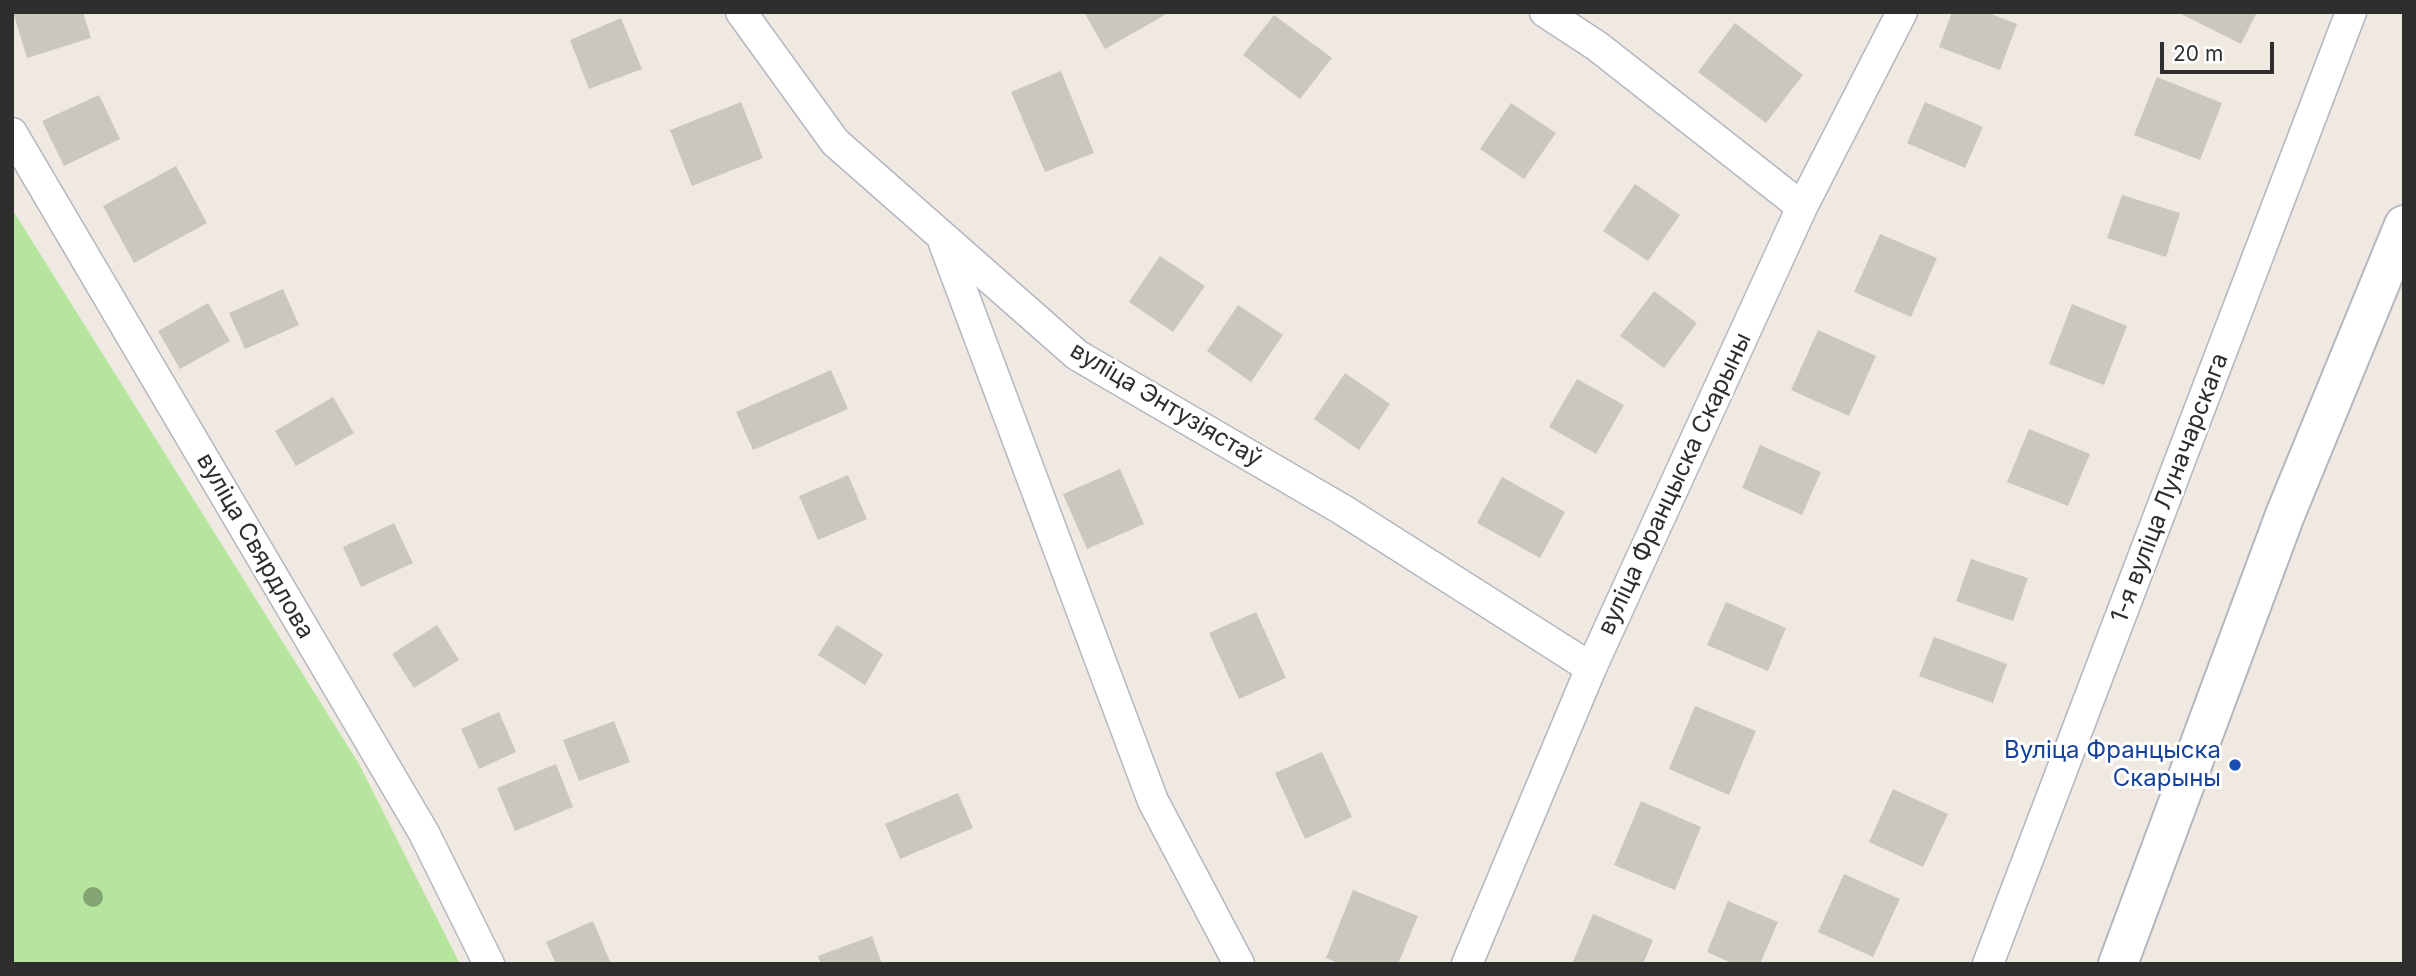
<!DOCTYPE html>
<meta charset="utf-8">
<style>
body{margin:0}
#map{position:relative;width:2416px;height:976px;overflow:hidden;background:#efe9e1;font-family:Inter,sans-serif}
canvas{display:block}
.frame{position:absolute;inset:0;border:14px solid #2e2e2e;pointer-events:none}
.scale{position:absolute;left:2160px;top:42px;width:114px;height:32px;box-sizing:border-box;border:4px solid #2e2e2e;border-top:0;padding-left:9px;font-size:21px;line-height:24px;white-space:nowrap;color:#2e2e2e;-webkit-text-stroke:5px #fff;paint-order:stroke}
</style>
<div id="map">
<canvas width="2416" height="976"></canvas>
<div class="frame"></div>
<div class="scale">20 m</div>
</div>
<script>
const g = document.querySelector('canvas').getContext('2d');
g.lineJoin = 'round';
function fillPath(path, color) { g.fillStyle = color; g.fill(path, 'evenodd'); }
const toPath = rows => new Path2D(rows.map(r => 'M' + r).join(''));
function stroke(path, color, width, dash) { g.strokeStyle = color; g.lineWidth = width; g.lineCap = dash ? 'butt' : 'round'; g.setLineDash(dash || []); g.stroke(path); }
function drawText(font, color, halo, rows, align = 'center') {
  g.font = font + ' Inter,sans-serif'; g.lineWidth = 6; g.setLineDash([]); g.textBaseline = 'middle'; g.strokeStyle = halo; g.fillStyle = color; for (const [text, x, y, turn = 0] of rows) {
    g.save(); g.translate(x, y); g.rotate((+turn || 0) * Math.PI / 180); g.textAlign = isNaN(turn) ? turn : align; if (halo) g.strokeText(text, 0, 0); g.fillText(text, 0, 0); g.restore();
  }
}
fillPath(toPath([
 [12,209,359,764,460,964,12,964]
]), '#b6e59e');
fillPath(toPath([
 [13,12,83,12,91,38,27,58],
 [1084,12,1170,12,1105,49],
 [1952,12,1986,12,2017,24,2000,70,1939,47],
 [2177,12,2257,12,2241,44],
 [1274,15,1332,58,1300,99,1243,55],
 [621,18,642,69,589,89,570,40],
 [1735,23,1803,75,1766,123,1698,72],
 [1061,71,1094,153,1045,172,1011,92],
 [2157,77,2222,103,2200,160,2134,135],
 [99,95,120,139,64,166,42,121],
 [741,102,763,158,692,186,670,130],
 [1925,102,1983,127,1965,168,1907,143],
 [1511,103,1556,133,1524,179,1480,149],
 [176,166,207,223,134,263,103,206],
 [1635,184,1680,215,1648,261,1603,231],
 [2122,195,2180,213,2166,257,2107,238],
 [1880,234,1937,258,1911,317,1854,292],
 [1160,256,1205,286,1173,332,1129,302],
 [283,289,299,325,245,349,229,313],
 [1654,291,1697,323,1664,368,1620,336],
 [208,303,230,341,180,369,158,331],
 [2072,304,2127,326,2104,385,2049,364],
 [1238,305,1283,335,1251,382,1207,351],
 [1818,330,1876,356,1849,416,1791,390],
 [831,370,848,409,753,450,736,412],
 [1345,373,1390,404,1359,450,1314,419],
 [1577,379,1624,405,1596,454,1549,427],
 [333,397,354,433,296,466,275,431],
 [2029,429,2090,454,2068,506,2007,482],
 [1760,445,1821,472,1802,515,1742,488],
 [1120,469,1144,524,1087,549,1063,494],
 [848,475,867,519,818,540,799,496],
 [1502,477,1565,512,1540,558,1477,523],
 [394,523,413,563,361,587,343,547],
 [1971,559,2028,578,2013,621,1956,601],
 [1726,602,1786,628,1768,671,1707,645],
 [1256,612,1286,678,1239,699,1209,633],
 [437,625,459,660,414,688,392,654],
 [837,625,883,654,865,685,818,655],
 [1934,637,2007,664,1993,703,1919,676],
 [1695,706,1756,731,1729,795,1669,769],
 [499,712,516,752,479,769,461,729],
 [614,721,630,762,579,781,563,740],
 [1322,752,1352,817,1305,839,1275,773],
 [556,764,573,807,515,831,497,788],
 [1893,789,1948,814,1923,867,1869,842],
 [958,793,973,828,900,859,885,824],
 [1641,801,1701,827,1675,890,1614,865],
 [1844,874,1900,899,1873,957,1818,932],
 [1353,890,1418,916,1398,964,1341,964,1326,958],
 [1728,901,1778,922,1760,964,1734,964,1707,952],
 [1593,914,1653,940,1643,964,1572,964],
 [593,921,611,964,556,964,546,942],
 [872,936,882,964,821,964,818,956]
]), '#cbc7bf');
const street = toPath([
 [741,12,835,142,1077,355,1343,510,1591,668],
 [1545,12,1597,46,1802,207],
 [12,133,424,833,489,964],
 [944,243,1153,801,1239,964],
 [1467,964,1591,668,1802,207,1902,12],
 [1988,964,2351,12]
]);
const secondary = toPath([
 [2118,964,2285,515,2404,225]
]);
stroke(street, '#b4b7c1', 33);
stroke(secondary, '#b4b7c1', 42);
stroke(street, '#fff', 30);
stroke(secondary, '#fff', 38);
g.fillStyle = '#84a574';
for (const [x, y] of [
 [93,897]
]) { g.beginPath(); g.arc(x, y, 10, 0, 2 * Math.PI); g.fill(); }
for (const [x, y, r, color] of [
 [2235,765,7,"#1a4fb4"]
]) { const dot = new Path2D(); dot.arc(x, y, r, 0, 2 * Math.PI); g.fillStyle = color; g.fill(dot); stroke(dot, '#fff', 2.5); }
drawText('24px', '#2e2e2e', '#fff', [
 ["вуліца Энтузіястаў",1166,405,31],
 ["вуліца Францыска Скарыны",1675,484,-65],
 ["1-я вуліца Луначарскага",2170,488,-69],
 ["вуліца Свярдлова",255,546,60]
]);
drawText('24px', '#164399', '#fff', [
 ["Вуліца Францыска",2221,751],
 ["Скарыны",2221,779]
], 'right');
</script>
